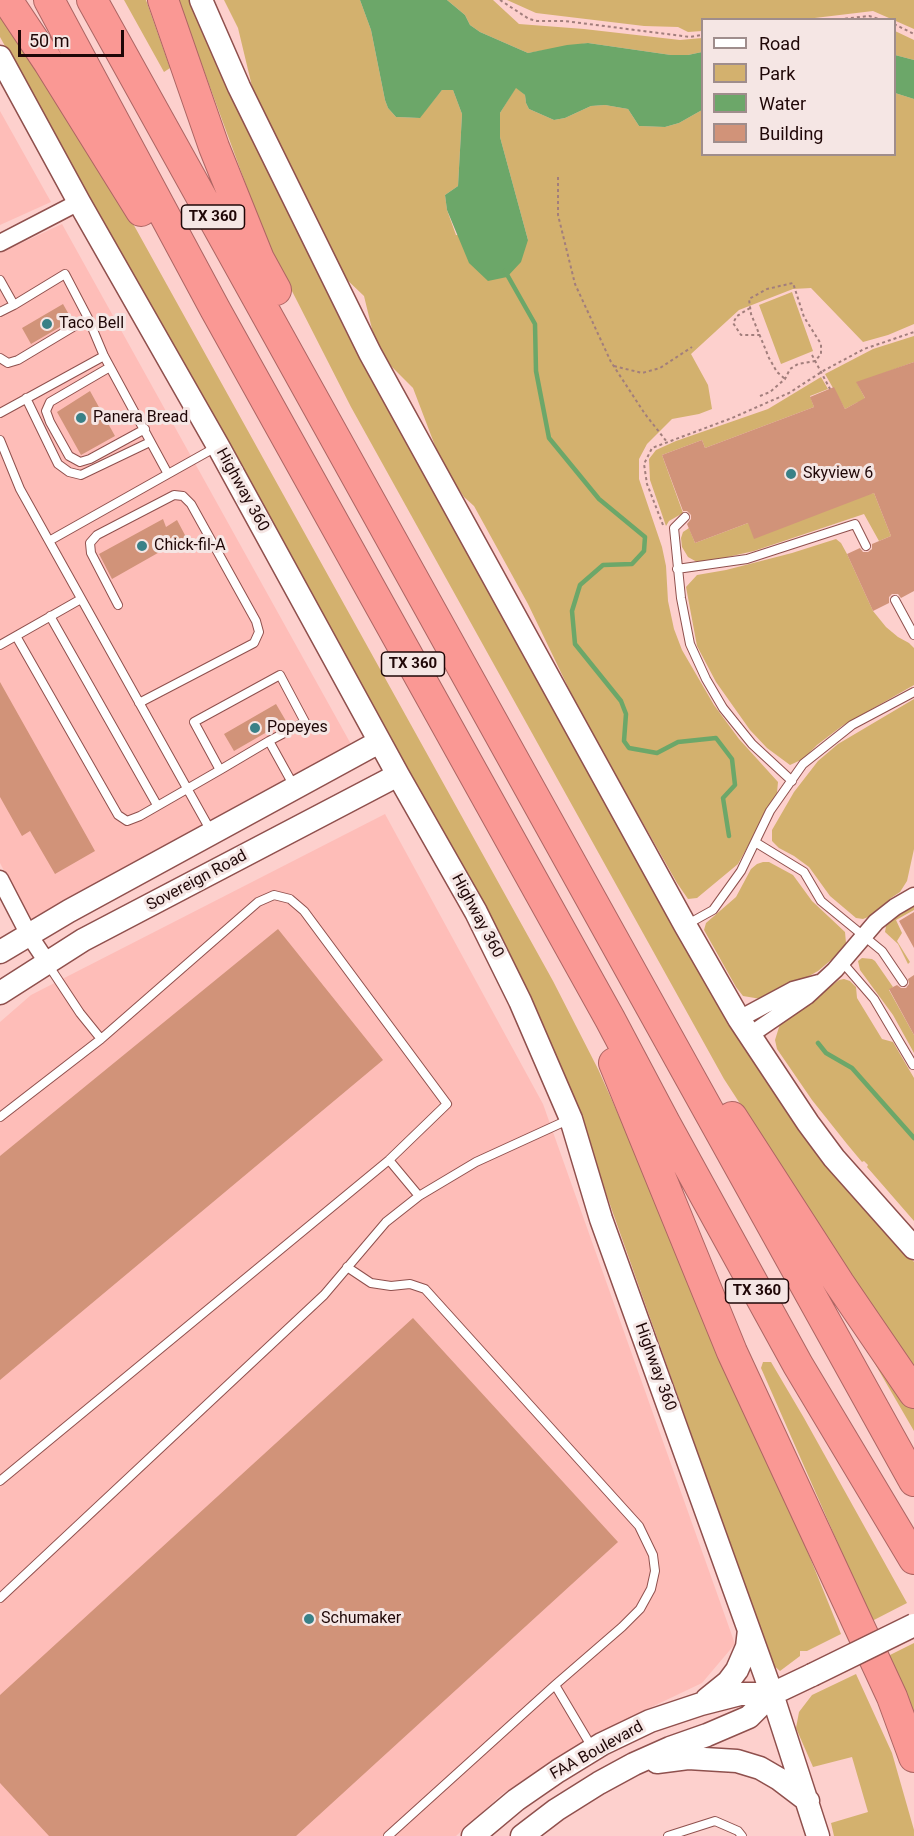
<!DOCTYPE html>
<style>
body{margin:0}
#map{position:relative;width:914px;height:1836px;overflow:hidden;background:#fdd0cd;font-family:Roboto,sans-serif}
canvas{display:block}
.legend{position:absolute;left:701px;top:18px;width:195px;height:138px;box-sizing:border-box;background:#f5e6e4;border:2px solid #9f8d8c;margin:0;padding:8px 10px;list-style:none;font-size:18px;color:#1f0707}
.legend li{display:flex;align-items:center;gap:12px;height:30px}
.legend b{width:30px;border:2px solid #9f8d8c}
.scale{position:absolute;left:18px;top:30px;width:106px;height:27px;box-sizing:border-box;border:3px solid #1f0707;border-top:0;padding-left:8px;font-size:18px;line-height:21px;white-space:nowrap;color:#1f0707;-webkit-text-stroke:4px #f5e6e4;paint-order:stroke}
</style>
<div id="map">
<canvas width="914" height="1836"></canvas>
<ul class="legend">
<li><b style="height:8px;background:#fff"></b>Road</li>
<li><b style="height:16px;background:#d3b16e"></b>Park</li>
<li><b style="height:16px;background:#6ca769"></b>Water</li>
<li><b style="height:16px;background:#d19379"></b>Building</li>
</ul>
<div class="scale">50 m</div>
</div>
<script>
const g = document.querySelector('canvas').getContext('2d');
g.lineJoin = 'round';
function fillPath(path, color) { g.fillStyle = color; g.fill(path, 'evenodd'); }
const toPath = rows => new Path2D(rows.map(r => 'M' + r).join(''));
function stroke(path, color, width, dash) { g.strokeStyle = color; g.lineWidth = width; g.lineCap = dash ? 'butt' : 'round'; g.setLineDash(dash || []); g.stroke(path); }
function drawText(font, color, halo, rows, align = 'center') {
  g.font = font + ' Roboto,sans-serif'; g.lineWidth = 6; g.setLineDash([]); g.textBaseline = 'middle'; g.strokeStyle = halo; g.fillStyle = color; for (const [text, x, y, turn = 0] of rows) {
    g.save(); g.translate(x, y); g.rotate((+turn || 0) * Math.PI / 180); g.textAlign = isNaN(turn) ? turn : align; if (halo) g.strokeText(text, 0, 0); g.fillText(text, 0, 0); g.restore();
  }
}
fillPath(toPath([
 [0,111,51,202,0,225],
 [62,224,352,746,31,924,0,863,0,253],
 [385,814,543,1104,735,1644,702,1683,597,1733,502,1794,456,1836,0,1836,0,1022,31,995]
]), '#febdb8');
fillPath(toPath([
 [124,0,146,0,170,68,164,72],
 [178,0,194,0,288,212,347,334,714,995,773,1090,811,1143,914,1262,914,1372,724,1079,351,407,267,242],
 [224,0,360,0,371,30,385,100,388,108,396,117,419,118,442,90,453,90,462,114,458,186,445,195,447,210,456,235,528,240,500,137,500,113,516,87,525,95,526,103,529,109,554,120,565,118,591,106,605,105,628,109,639,126,665,127,679,123,702,110,702,154,894,154,895,93,914,99,914,324,888,335,863,342,811,288,793,289,739,310,691,354,708,385,712,409,699,414,672,419,647,444,639,459,639,479,662,547,666,566,668,601,674,629,682,650,714,705,739,739,778,782,777,793,774,799,738,864,697,898,688,899,677,883,581,714,528,604,474,506,464,497,442,464,413,388,382,357,372,329,364,296,343,276,329,252,321,226,314,216,256,103,238,28],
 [447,0,493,0,519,24,584,29,680,40,702,38,702,52,688,55,671,55,588,43,528,53,480,32,470,25,465,15],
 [507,0,914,0,914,29,873,11,798,20,702,20,702,31,688,32,678,27,644,26,536,13],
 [0,13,88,145,136,229,553,981,598,1069,750,1410,841,1634,807,1651,800,1651,800,1656,780,1671,773,1665,579,1117,114,243,0,37],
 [895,31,914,40,914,60,895,55],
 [792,292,813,351,781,364,759,305],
 [914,336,914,362,857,383,868,404,858,402,845,409,825,374,873,349],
 [821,377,828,389,810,396,814,407,705,448,702,440,662,455,683,513,669,521,666,526,650,480,649,459,656,450,676,441,768,409],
 [874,493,891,536,879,541,864,514,754,551,710,561,697,562,688,557,682,547,681,538,683,532,689,528,695,543,748,523],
 [836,539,841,543,847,554,873,611,886,627,898,637,909,643,914,648,914,685,842,726,817,745,803,759,790,765,767,748,750,730,716,682,697,646,686,587,697,575,726,570,792,553],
 [914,699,914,849,907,881,900,892,891,898,871,916,863,919,856,918,830,896,809,867,794,856,779,848,772,841,772,830,794,792,818,761,838,744],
 [763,862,769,862,793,875,812,901,845,932,846,943,843,950,818,971,774,996,761,999,743,996,736,987,704,930,706,923,736,897,751,869,757,864],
 [914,903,914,910,896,920,902,933,897,941,910,962,908,964,898,944,885,932,886,926,891,919],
 [862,958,872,959,875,961,893,987,889,990,914,1035,914,1053,893,1015,860,970,858,961],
 [844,979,850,981,856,987,857,998,882,1039,893,1042,914,1078,914,1221,867,1167,868,1165,864,1161,862,1162,847,1144,812,1100,777,1049,775,1040,780,1024,839,980],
 [843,1307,914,1402,914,1431,878,1369],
 [763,1362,771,1362,804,1418,907,1603,872,1621,761,1368],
 [914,1643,914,1726,886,1657],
 [856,1674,892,1753,914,1830,914,1836,834,1836,831,1823,868,1812,852,1757,813,1767,796,1728,799,1712,812,1695]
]), '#d3b16e');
fillPath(toPath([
 [360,0,447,0,465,15,470,25,480,32,528,53,567,45,588,43,671,55,688,55,702,52,702,110,679,123,665,127,639,126,628,109,605,105,591,106,565,118,554,120,529,109,526,103,525,95,516,88,500,113,500,137,528,240,521,262,507,277,488,281,469,263,447,210,445,195,458,186,462,114,453,90,442,90,420,118,396,117,388,108,385,100,371,30],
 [895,55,914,60,914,99,895,93]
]), '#6ca769');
stroke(toPath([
 [505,271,535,324,536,371,549,438,599,499,645,537,644,551,632,564,603,565,580,585,572,611,575,644,621,701,626,714,624,741,629,748,657,753,678,742,716,738,732,759,735,785,723,798,729,836],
 [818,1043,826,1053,852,1068,914,1138]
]), '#6ca769', 4.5);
fillPath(toPath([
 [63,304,72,320,31,344,22,328],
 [914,362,914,591,901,598,898,594,892,594,889,597,889,603,873,611,847,554,860,548,863,552,868,552,872,549,872,544,891,536,874,493,754,539,748,523,695,543,687,524,691,519,691,515,687,511,683,511,662,455,702,440,705,448,814,407,810,397,834,387,845,409,865,398,856,382],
 [90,391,115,436,81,455,57,412],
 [163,519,166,527,177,520,186,537,112,579,99,554],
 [0,682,95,851,55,874,30,831,22,836,0,797],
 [276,704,286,721,234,751,224,734],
 [914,912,914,948,899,921],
 [278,929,383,1060,0,1380,0,1156],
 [914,975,914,1035,889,989,897,985,901,988,906,988,909,984,908,979],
 [413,1318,618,1542,296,1836,49,1836,0,1783,0,1695]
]), '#d19379');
const lane = toPath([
 [0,280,14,305,65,274,88,318,104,356,168,474,49,541],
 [0,312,14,305],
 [0,358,8,363,18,360,88,318],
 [110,367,50,402,46,411,50,422,69,456,80,462,90,459,145,429],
 [26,398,58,464,69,472,81,475,150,442],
 [0,413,104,356],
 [0,440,20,489,212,833],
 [168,474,218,446],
 [685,517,674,528,681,598,690,644,706,679,723,708,752,744,792,781],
 [677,569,747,559,855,524,866,546],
 [895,600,914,635],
 [118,605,91,553,90,543,97,535,174,495,183,496,191,504,256,621,259,632,254,643,139,703],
 [50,616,157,805],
 [16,636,118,815,127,821,140,816,220,770,194,722,280,675,305,722,269,741,295,788],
 [0,645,81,599],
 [220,770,269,741],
 [755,842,804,872,821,901,882,951,903,982],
 [686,925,713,910,741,871,770,811,803,764,852,725,914,692],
 [842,962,874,999,913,1065],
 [0,1117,101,1039,80,1013,47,963],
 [389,1160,419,1196],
 [347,1267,371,1283,391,1286,410,1284,425,1289,639,1526,653,1555,655,1571,651,1589,640,1609,622,1627,555,1685,388,1836],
 [0,1481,389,1160,447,1104,304,911,290,899,274,895,258,902,101,1039],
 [0,1598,324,1295,386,1222,419,1196,476,1162,570,1119],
 [555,1685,593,1749],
 [668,1836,715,1821,738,1831,742,1836]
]);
const street = toPath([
 [0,243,79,202],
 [0,879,29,935,47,962],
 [739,1019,793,990,819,983],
 [750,1035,807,996,835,970,876,922,895,907,914,896]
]);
const secondary = toPath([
 [201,0,239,87,370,353,685,925,739,1019,808,1123,834,1158,914,1248],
 [0,57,79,202,218,446,398,775,476,912,520,1001,571,1119,601,1219,772,1694,818,1836],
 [0,952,69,911,379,742],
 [0,993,83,940,398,775],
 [707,1699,728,1682,737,1670,747,1647,749,1630],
 [657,1762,688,1758,737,1761,760,1768,779,1779,808,1801],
 [473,1836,516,1800,558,1771,602,1744,650,1721,701,1704,740,1694,772,1694],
 [522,1836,556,1810,599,1783,634,1764,670,1748,707,1735,749,1717,772,1694,812,1675]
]);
const highway = toPath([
 [7,0,49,63,141,211],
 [49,0,215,309,610,1019,665,1123,798,1365,914,1559],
 [92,0,914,1481],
 [163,0,214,147,259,259,276,290],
 [614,1063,732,1352,892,1697,914,1757],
 [732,1117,839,1283,914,1393]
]);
stroke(lane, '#8f504d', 10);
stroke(street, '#8f504d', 19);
stroke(secondary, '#8f504d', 25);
stroke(highway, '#ad6563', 32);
stroke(toPath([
 [500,0,529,19,537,21,565,21,690,37,702,35],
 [833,20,869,16,883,20],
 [894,24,914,34],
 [558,177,558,215,575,284,611,362,645,414,667,442],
 [750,308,737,316,733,323,741,335,760,335],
 [812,355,830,389],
 [614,366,642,373,660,368,692,347],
 [760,396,770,392,785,379,790,369,798,364,815,361,821,354,821,344,804,317,793,283,767,289,749,299,751,314,769,358,777,372,785,379],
 [663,525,647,484,644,464,652,448,732,418,789,393,823,371,864,349,914,332]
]), '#a27e7c', 2, [3, 3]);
stroke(lane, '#fff', 8);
stroke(street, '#fff', 16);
stroke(secondary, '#fff', 22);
stroke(highway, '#fa9894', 30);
const secondaryBridge = toPath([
 [812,1675,914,1625]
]);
stroke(secondaryBridge, '#8f504d', 25, []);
stroke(secondaryBridge, '#fff', 22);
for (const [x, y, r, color] of [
 [47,324,6,"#398187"],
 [81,418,6,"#398187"],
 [791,474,6,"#398187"],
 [142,546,6,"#398187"],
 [255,728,6,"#398187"],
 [309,1619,6,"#398187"]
]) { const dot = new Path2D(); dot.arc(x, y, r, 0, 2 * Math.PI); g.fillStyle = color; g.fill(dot); stroke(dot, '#f5e6e4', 2); }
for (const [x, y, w] of [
 [213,217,63],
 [413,664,63],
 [757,1291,63]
]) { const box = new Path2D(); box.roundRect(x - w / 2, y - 12, w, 24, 4.5); g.fillStyle = '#f5e6e4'; g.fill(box); stroke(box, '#1f0707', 1.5); }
drawText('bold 15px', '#1f0707', null, [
 ["TX 360",213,217],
 ["TX 360",413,664],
 ["TX 360",757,1291]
]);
drawText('16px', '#1f0707', '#f5e6e4', [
 ["Taco Bell",59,324],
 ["Panera Bread",93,418],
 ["Skyview 6",803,474],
 ["Chick-fil-A",154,546],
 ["Popeyes",267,728],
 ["Schumaker",321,1619]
], 'left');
drawText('16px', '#1f0707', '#f5e6e4', [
 ["Highway 360",242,490,61],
 ["Sovereign Road",197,881,-28],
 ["Highway 360",477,916,62],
 ["Highway 360",655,1367,70],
 ["FAA Boulevard",597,1751,-29]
]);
</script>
